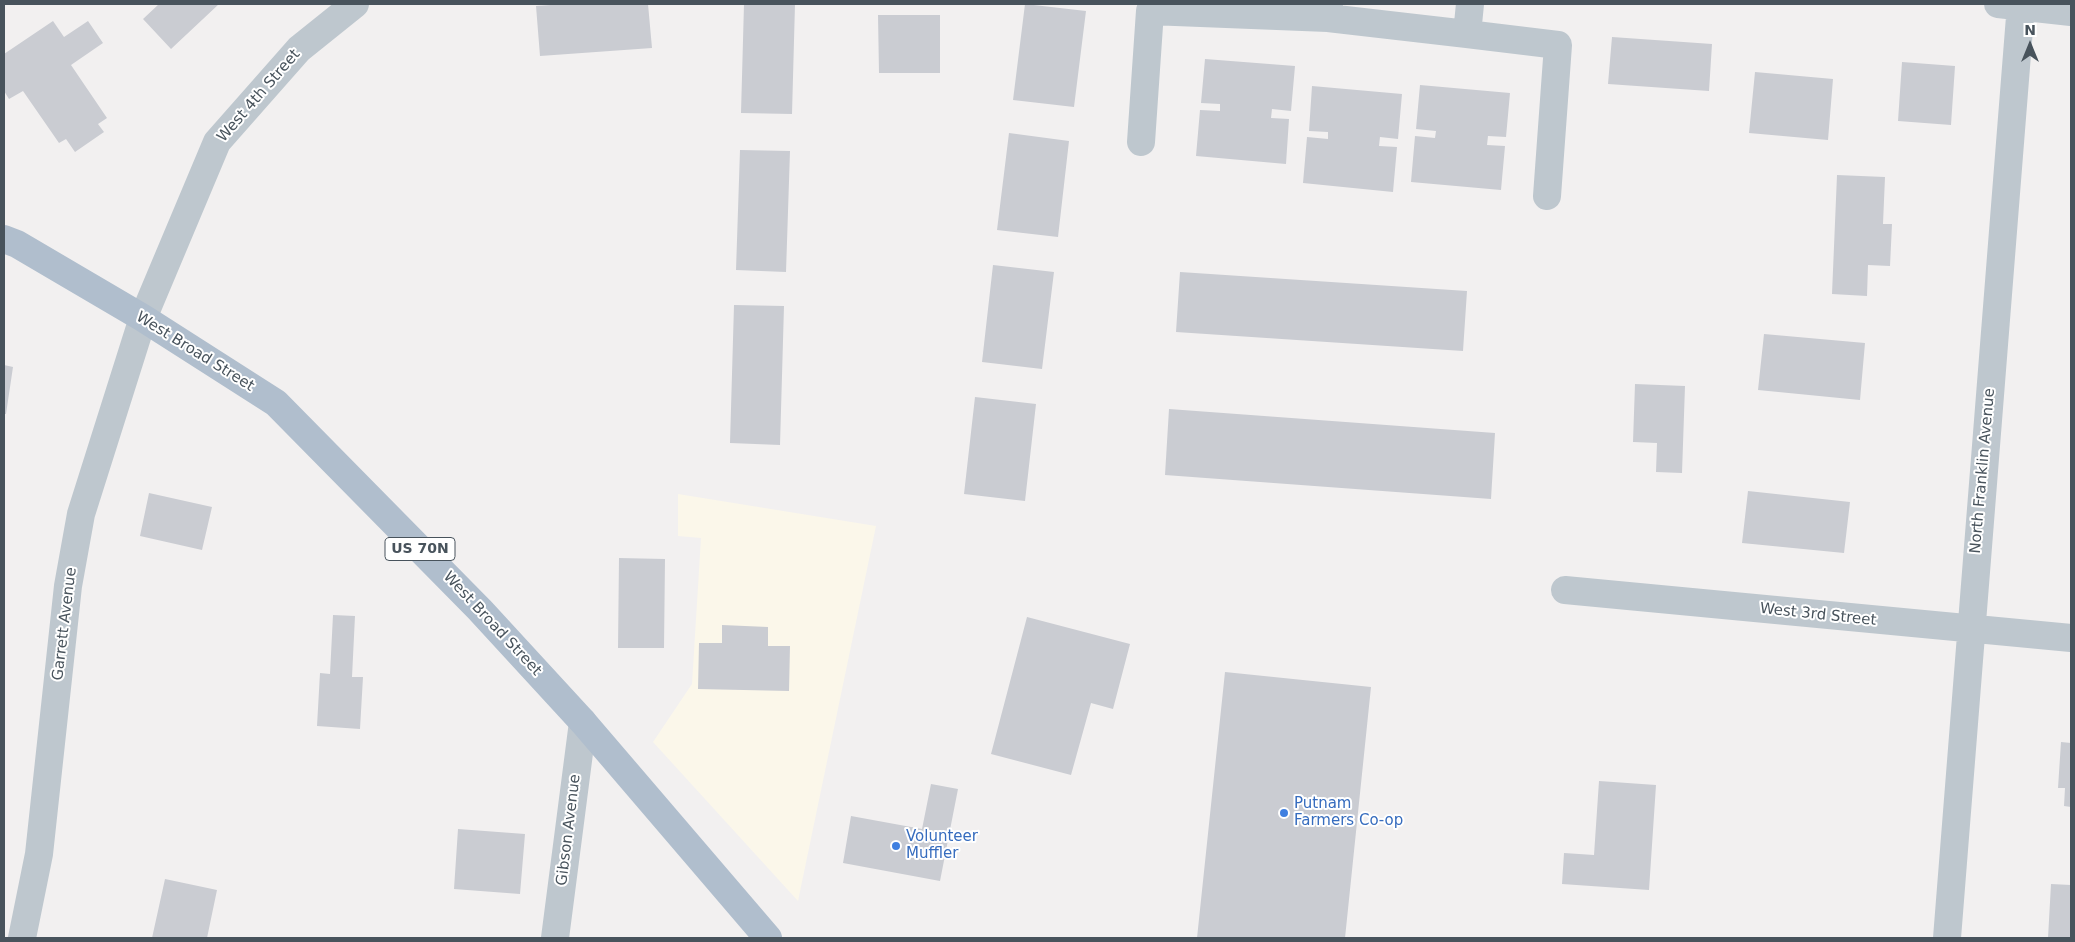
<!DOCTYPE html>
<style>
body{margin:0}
#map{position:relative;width:2075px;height:942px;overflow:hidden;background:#f2f0f0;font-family:"DejaVu Sans",sans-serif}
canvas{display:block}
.frame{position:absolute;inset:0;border:5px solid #48535c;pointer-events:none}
.north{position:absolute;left:2005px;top:20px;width:50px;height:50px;-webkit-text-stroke:4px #fff;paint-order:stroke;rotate:0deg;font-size:14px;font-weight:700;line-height:20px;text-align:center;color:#48535c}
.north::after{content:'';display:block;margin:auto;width:18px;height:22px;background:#48535c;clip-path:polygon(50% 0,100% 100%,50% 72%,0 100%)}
</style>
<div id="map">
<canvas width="2075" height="942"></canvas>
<div class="frame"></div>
<div class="north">N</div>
</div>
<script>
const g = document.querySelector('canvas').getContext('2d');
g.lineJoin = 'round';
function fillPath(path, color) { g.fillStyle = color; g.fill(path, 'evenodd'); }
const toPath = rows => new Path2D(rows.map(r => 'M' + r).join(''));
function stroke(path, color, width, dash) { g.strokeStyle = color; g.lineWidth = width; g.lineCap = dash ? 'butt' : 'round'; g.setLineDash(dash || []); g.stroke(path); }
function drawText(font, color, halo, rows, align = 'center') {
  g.font = font + ' "DejaVu Sans",sans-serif'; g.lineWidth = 4; g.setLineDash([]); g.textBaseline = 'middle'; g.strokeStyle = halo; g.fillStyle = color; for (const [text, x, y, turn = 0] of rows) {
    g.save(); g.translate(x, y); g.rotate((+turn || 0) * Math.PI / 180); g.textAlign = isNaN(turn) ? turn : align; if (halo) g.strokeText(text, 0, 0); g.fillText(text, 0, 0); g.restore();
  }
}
fillPath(toPath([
 [678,494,876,526,798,901,653,742,692,684,701,538,678,536]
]), '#fbf7ea');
fillPath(toPath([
 [159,4,219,4,171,49,143,19],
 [565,4,648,4,652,48,540,56,536,6],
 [744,4,795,4,792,114,741,113],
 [1025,4,1086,11,1074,107,1013,100],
 [878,15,940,15,940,73,879,73],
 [53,21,64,37,88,21,103,43,71,65,107,118,98,124,104,132,75,152,66,139,59,143,23,91,9,99,4,91,4,54],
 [1612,37,1712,44,1709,91,1608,84],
 [1205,59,1295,66,1291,111,1272,109,1271,118,1289,119,1286,164,1196,156,1200,110,1220,111,1220,104,1201,103],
 [1902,62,1955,66,1951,125,1898,121],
 [1755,72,1833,79,1828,140,1749,133],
 [1420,85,1510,93,1506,137,1488,136,1487,145,1505,146,1501,190,1411,182,1415,136,1435,138,1436,131,1416,129],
 [1312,86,1402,94,1398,139,1380,137,1379,146,1397,147,1393,192,1303,183,1307,137,1328,139,1328,132,1309,131],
 [1009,133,1069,141,1058,237,997,230],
 [740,150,790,151,786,272,736,270],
 [1837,175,1885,177,1883,224,1892,224,1890,266,1868,265,1867,296,1832,294],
 [993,265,1054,272,1042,369,982,362],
 [1180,272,1467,291,1463,351,1176,332],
 [734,305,784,306,780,445,730,443],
 [1764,334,1865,343,1860,400,1758,390],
 [4,365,13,367,6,414,4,414],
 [1635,384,1685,386,1682,473,1656,472,1657,443,1633,442],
 [975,397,1036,404,1025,501,964,494],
 [1169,409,1495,433,1491,499,1165,475],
 [1748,491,1850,502,1844,553,1742,543],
 [149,493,212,507,202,550,140,536],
 [619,558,665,559,664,648,618,648],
 [333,615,355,616,352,677,363,677,360,729,317,726,320,673,330,674],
 [1027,617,1130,644,1113,709,1091,703,1071,775,991,754],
 [722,625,768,627,768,646,790,646,789,691,698,689,699,643,722,643],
 [1225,672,1371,687,1345,938,1197,938],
 [2061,742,2071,743,2071,807,2064,806,2065,788,2058,788],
 [1599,781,1656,785,1649,890,1562,884,1564,853,1594,855],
 [931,784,958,789,940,881,843,863,851,816,922,829],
 [458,829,525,834,520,894,454,889],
 [165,879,217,890,207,938,152,938],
 [2051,884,2071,885,2071,938,2048,938]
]), '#caccd2');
stroke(toPath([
 [1329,4,1328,18,1467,34,1470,4],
 [1998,4,2071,12],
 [1467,34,1558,45,1547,196],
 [1141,142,1150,11,1328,18],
 [1565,590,2071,638],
 [22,938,39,854,68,586,81,514,143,318,217,142,299,49,355,4],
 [555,938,583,722],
 [1947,938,2021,4]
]), '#bec7ce', 28);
stroke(toPath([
 [4,239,17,244,143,318,276,403,480,610,583,722,768,938]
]), '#b0becd', 28);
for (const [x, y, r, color] of [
 [1284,813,5,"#3f7fe0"],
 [896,846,5,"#3f7fe0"]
]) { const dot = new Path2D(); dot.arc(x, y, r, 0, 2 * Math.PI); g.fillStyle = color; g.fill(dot); stroke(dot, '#fff', 2); }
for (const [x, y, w] of [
 [420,549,70]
]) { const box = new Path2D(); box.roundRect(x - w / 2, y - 11.5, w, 23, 4); g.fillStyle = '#fff'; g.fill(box); stroke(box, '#48535c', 1); }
drawText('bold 14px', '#48535c', null, [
 ["US 70N",420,549]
]);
drawText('15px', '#48535c', '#fff', [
 ["West 4th Street",259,96,-49],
 ["West Broad Street",195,352,32],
 ["North Franklin Avenue",1983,471,-85],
 ["West 3rd Street",1818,615,6],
 ["Garrett Avenue",65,624,-83],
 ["West Broad Street",492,624,47],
 ["Gibson Avenue",569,830,-83]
]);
drawText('15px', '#366cbe', '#fff', [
 ["Putnam",1294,804],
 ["Farmers Co-op",1294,821],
 ["Volunteer",906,837],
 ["Muffler",906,854]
], 'left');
</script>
